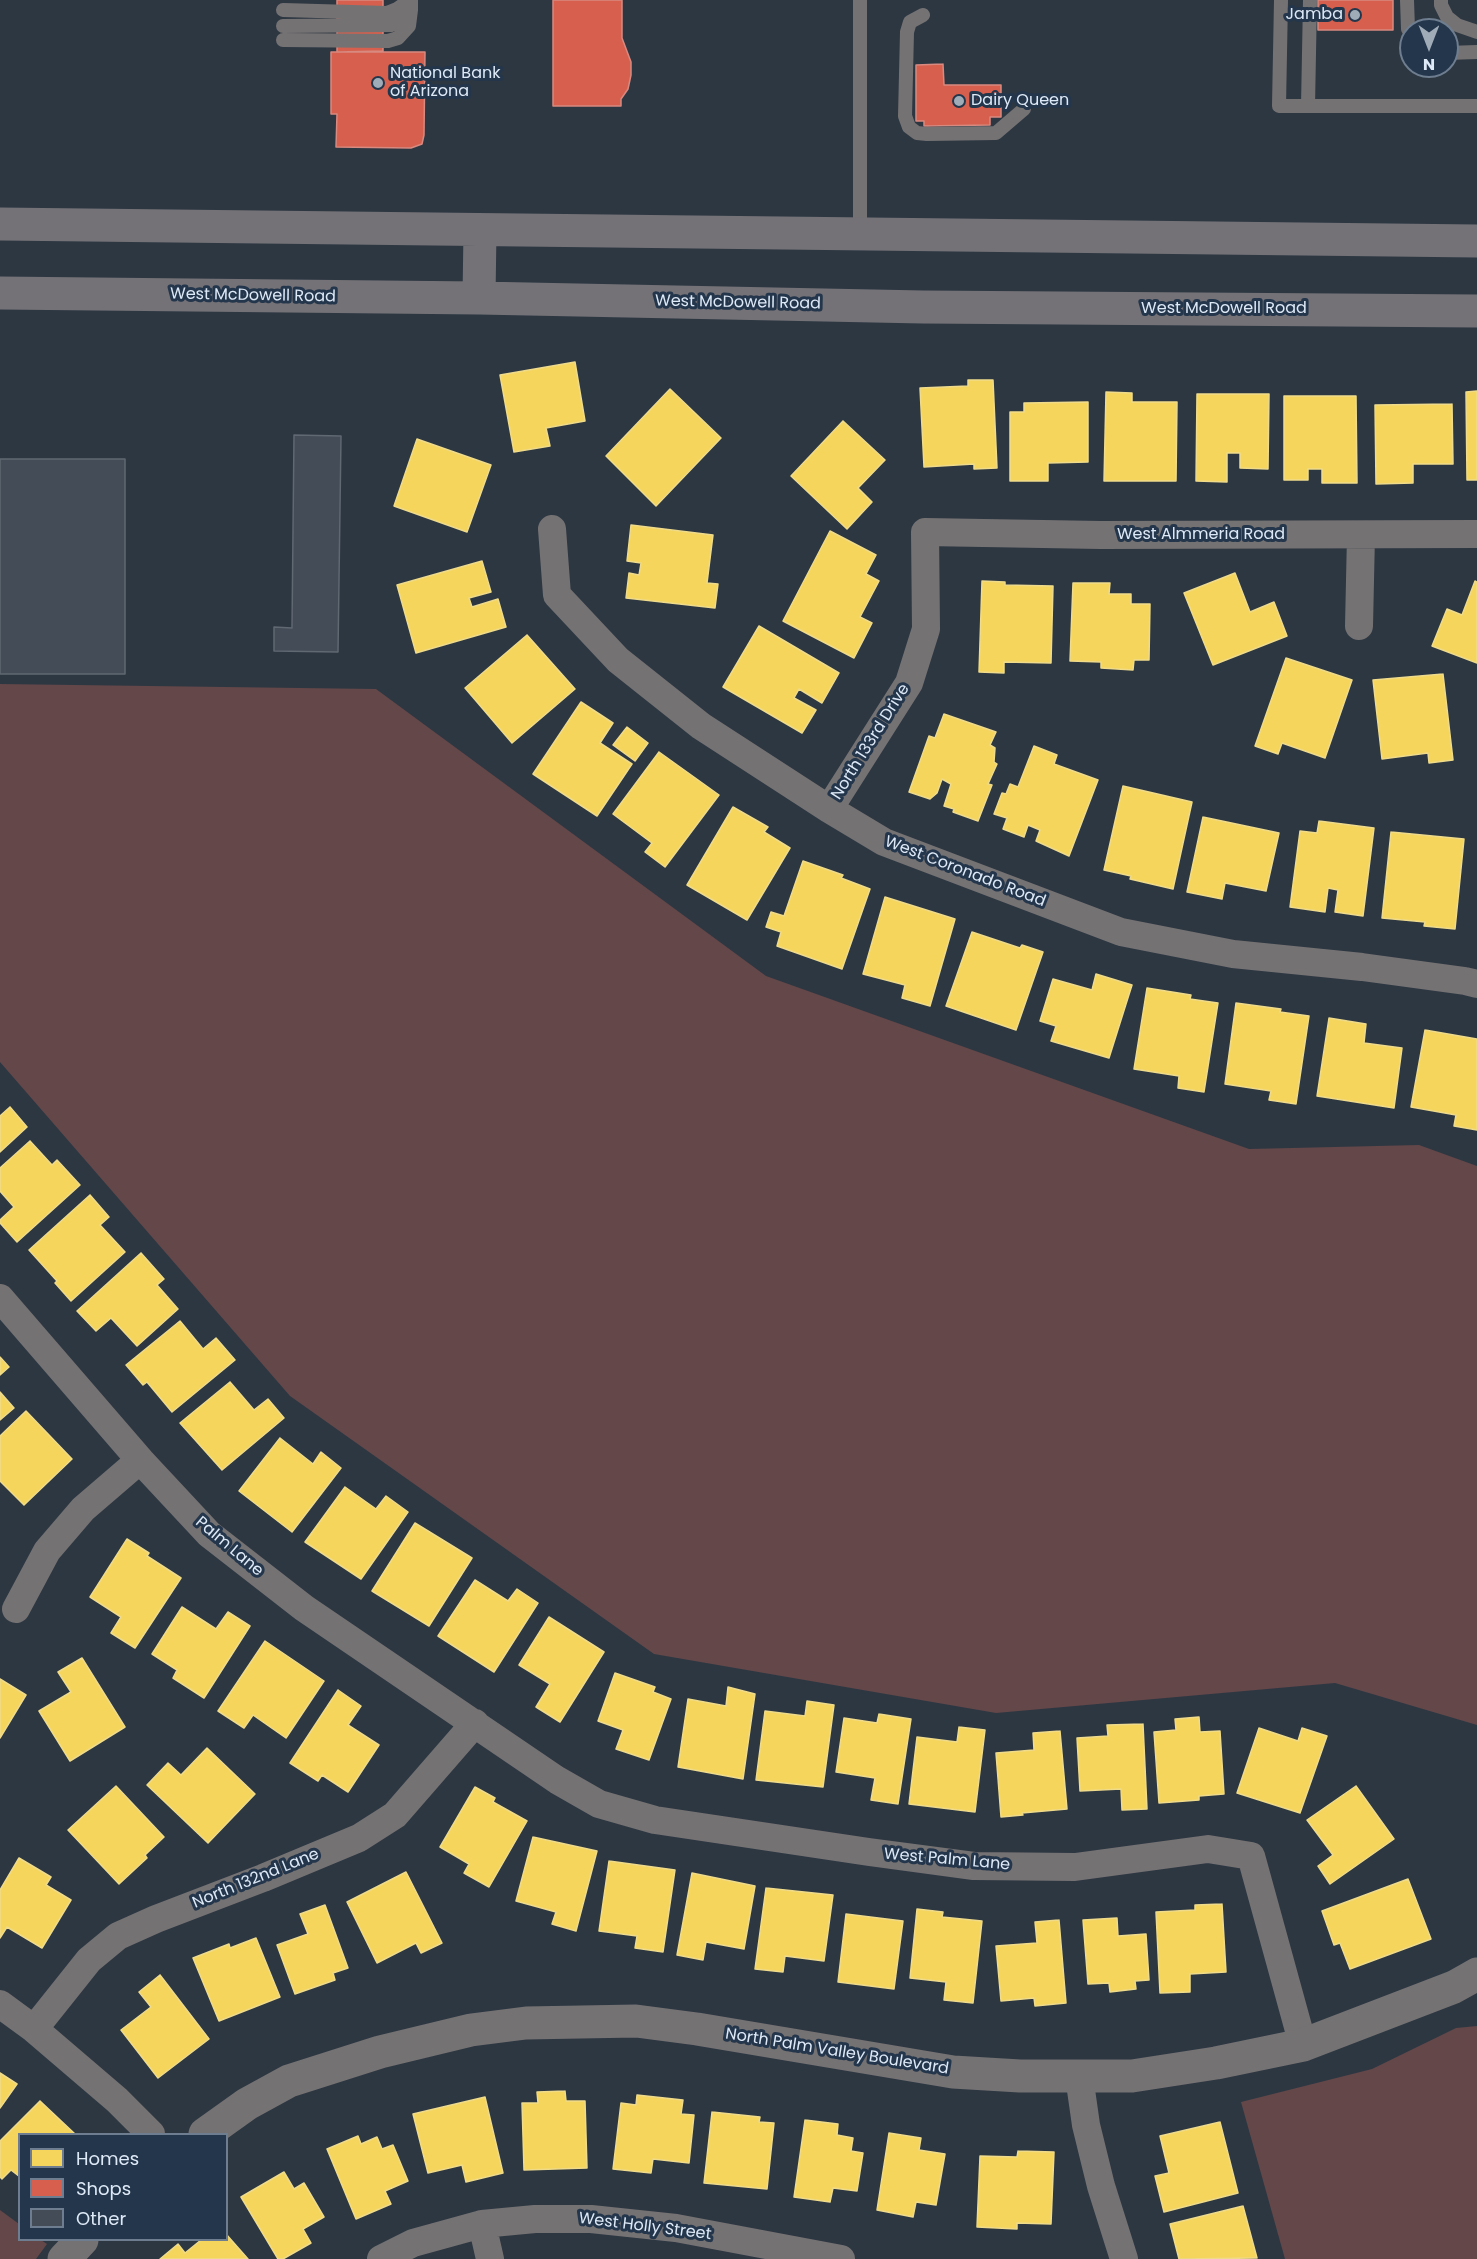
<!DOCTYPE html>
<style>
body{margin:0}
#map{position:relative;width:1477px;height:2259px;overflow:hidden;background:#2d3742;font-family:Poppins,sans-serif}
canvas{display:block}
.legend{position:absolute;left:18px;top:2133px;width:210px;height:108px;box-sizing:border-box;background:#24364b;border:2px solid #6e7e90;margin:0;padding:8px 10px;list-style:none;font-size:18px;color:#dee9f7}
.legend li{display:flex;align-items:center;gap:12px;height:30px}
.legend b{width:30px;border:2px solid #6e7e90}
.north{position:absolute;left:1399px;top:18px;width:60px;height:60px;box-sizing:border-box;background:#24364b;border:2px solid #6e7e90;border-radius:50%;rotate:180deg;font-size:16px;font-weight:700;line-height:24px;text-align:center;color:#dee9f7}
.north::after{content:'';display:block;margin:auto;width:21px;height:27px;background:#a0abb8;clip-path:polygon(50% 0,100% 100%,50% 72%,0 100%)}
</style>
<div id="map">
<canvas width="1477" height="2259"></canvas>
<ul class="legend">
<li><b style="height:16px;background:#f6d55c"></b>Homes</li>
<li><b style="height:16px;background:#d6604d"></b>Shops</li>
<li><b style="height:16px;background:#434c57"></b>Other</li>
</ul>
<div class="north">N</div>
</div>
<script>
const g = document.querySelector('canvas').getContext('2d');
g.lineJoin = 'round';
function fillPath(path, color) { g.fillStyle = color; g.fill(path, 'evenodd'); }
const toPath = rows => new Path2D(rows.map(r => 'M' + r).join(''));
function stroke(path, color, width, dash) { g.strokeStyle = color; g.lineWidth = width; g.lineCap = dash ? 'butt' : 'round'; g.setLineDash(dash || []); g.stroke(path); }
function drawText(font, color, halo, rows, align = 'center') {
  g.font = font + ' Poppins,sans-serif'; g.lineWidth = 6; g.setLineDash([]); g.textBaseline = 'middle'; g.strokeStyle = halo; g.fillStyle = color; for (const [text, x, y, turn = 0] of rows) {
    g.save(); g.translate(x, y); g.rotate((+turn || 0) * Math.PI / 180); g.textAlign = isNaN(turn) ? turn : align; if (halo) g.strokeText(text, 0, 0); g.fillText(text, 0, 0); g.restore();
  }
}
fillPath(toPath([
 [0,684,376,689,766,976,1249,1149,1419,1145,1477,1166,1477,1725,1335,1683,996,1713,654,1654,290,1396,0,1062],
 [1477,2026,1477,2259,1285,2259,1241,2102,1372,2069,1456,2028],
 [0,2210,19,2224,20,2240,41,2240,47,2244,36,2259,0,2259]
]), '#634749');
const homes = toPath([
 [575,362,585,421,546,428,550,446,514,452,500,375,575,362],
 [968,380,993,380,997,468,974,469,974,464,924,467,920,388,968,386,968,380],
 [670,389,721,438,656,506,606,456,670,389],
 [1477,391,1477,480,1467,480,1466,392,1477,391],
 [1106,392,1132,393,1132,402,1177,402,1176,481,1104,481,1106,392],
 [1197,394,1269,394,1268,469,1240,468,1240,453,1227,453,1227,482,1196,481,1197,394],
 [1284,396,1356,396,1357,483,1322,483,1322,469,1308,469,1308,480,1284,480,1284,396],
 [1088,402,1088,462,1048,463,1048,481,1010,481,1010,412,1024,412,1024,403,1088,402],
 [1452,404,1453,464,1413,464,1413,483,1376,484,1375,405,1452,404],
 [843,421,885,460,858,488,872,502,847,529,791,476,843,421],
 [417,439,491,465,467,532,394,506,417,439],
 [631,525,713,535,707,583,718,584,715,608,626,598,629,573,639,575,641,563,627,561,631,525],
 [830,531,876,555,866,574,879,581,860,617,872,623,854,658,783,621,830,531],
 [482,561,491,592,469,598,472,607,498,599,506,627,416,653,397,585,482,561],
 [1235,573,1250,612,1274,602,1287,636,1213,665,1184,593,1235,573],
 [982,581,1005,582,1005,585,1053,586,1051,663,1004,662,1004,673,979,672,982,581],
 [1475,581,1477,582,1477,663,1432,646,1447,609,1462,615,1475,581],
 [1073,583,1110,583,1109,594,1131,594,1131,604,1150,604,1149,660,1134,660,1133,670,1101,668,1101,662,1070,661,1073,583],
 [759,626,839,673,822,703,799,689,794,698,816,710,802,733,723,687,759,626],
 [527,635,575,689,512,743,465,688,527,635],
 [1286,658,1352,680,1325,758,1282,743,1278,754,1255,746,1286,658],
 [1443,674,1453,760,1429,763,1428,753,1382,759,1373,680,1443,674],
 [581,702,613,723,600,743,632,764,597,816,533,774,581,702],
 [944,714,996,732,990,745,995,748,994,762,997,764,988,784,992,785,978,821,953,812,954,809,944,806,951,784,942,779,937,793,930,799,909,792,929,736,935,738,944,714],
 [627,727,648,743,635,761,613,745,627,727],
 [1034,746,1057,755,1054,764,1098,780,1069,856,1036,841,1040,830,1028,825,1024,837,1003,829,1007,818,994,814,1002,793,1006,794,1010,784,1018,787,1034,746],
 [659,752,719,795,665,867,645,852,652,843,613,814,659,752],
 [1123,786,1192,802,1173,889,1130,879,1131,876,1104,870,1123,786],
 [733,807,768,827,764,832,790,848,747,920,687,885,733,807],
 [1203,817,1279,833,1266,891,1225,883,1222,899,1187,892,1203,817],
 [1319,821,1374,828,1363,916,1335,912,1338,890,1328,888,1325,912,1290,907,1300,831,1317,833,1319,821],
 [1391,832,1464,839,1455,929,1424,926,1425,922,1382,918,1391,832],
 [803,861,843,875,841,878,870,889,842,969,777,946,781,932,766,927,771,912,784,916,803,861],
 [885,897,955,919,930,1006,902,998,905,985,863,974,885,897],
 [972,932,1020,948,1022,945,1043,952,1016,1030,946,1006,972,932],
 [1096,974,1132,985,1109,1058,1051,1041,1056,1026,1040,1021,1053,979,1092,990,1096,974],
 [1147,988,1191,995,1190,999,1218,1003,1204,1092,1178,1088,1179,1076,1134,1069,1147,988],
 [1236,1003,1281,1009,1280,1012,1309,1016,1296,1104,1269,1100,1271,1091,1225,1084,1236,1003],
 [1329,1018,1366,1024,1364,1043,1402,1048,1394,1108,1317,1096,1329,1018],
 [1425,1030,1477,1039,1477,1130,1454,1126,1456,1115,1411,1107,1425,1030],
 [10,1107,27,1127,0,1152,0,1116,10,1107],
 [30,1141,52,1165,57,1160,80,1185,17,1242,0,1223,0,1220,14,1207,0,1191,0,1168,30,1141],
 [90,1195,109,1217,100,1225,125,1252,71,1301,55,1283,57,1281,29,1250,90,1195],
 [141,1253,164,1279,157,1285,178,1309,137,1346,111,1318,96,1331,77,1311,141,1253],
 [180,1321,203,1349,216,1338,235,1360,172,1412,147,1382,143,1385,126,1365,180,1321],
 [0,1357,9,1367,0,1375,0,1357],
 [230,1382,254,1410,268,1399,284,1418,222,1470,180,1423,230,1382],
 [0,1392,14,1408,0,1420,0,1392],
 [26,1411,72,1459,24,1505,0,1481,0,1436,26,1411],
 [280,1438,313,1464,321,1452,341,1468,292,1532,239,1491,280,1438],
 [345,1487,376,1509,386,1496,408,1512,361,1579,305,1542,345,1487],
 [415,1523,472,1558,429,1626,372,1591,415,1523],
 [127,1539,149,1553,147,1556,181,1578,135,1648,111,1633,121,1617,90,1597,127,1539],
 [475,1580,508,1601,517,1589,538,1603,494,1672,438,1636,475,1580],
 [182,1607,216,1629,228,1612,250,1626,204,1698,173,1678,177,1670,152,1654,182,1607],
 [549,1617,604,1652,560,1722,536,1707,550,1684,519,1665,549,1617],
 [265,1641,324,1681,286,1738,253,1715,244,1728,218,1711,265,1641],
 [82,1658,125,1727,70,1761,39,1711,71,1692,58,1672,82,1658],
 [615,1673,655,1687,653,1692,671,1699,649,1760,616,1749,623,1730,598,1721,615,1673],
 [0,1679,26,1695,0,1738,0,1679],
 [728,1687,755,1694,743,1779,678,1767,688,1699,726,1706,728,1687],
 [338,1690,361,1706,348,1725,379,1745,348,1792,322,1775,318,1781,290,1763,338,1690],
 [807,1701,834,1705,823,1787,756,1780,765,1711,805,1716,807,1701],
 [879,1714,911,1719,898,1804,871,1800,875,1778,836,1772,844,1718,877,1723,879,1714],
 [1199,1717,1200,1732,1220,1731,1224,1794,1199,1796,1199,1800,1159,1803,1154,1732,1176,1730,1175,1719,1199,1717],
 [1143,1724,1147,1809,1122,1810,1121,1789,1080,1791,1077,1738,1108,1736,1107,1725,1143,1724],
 [959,1727,985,1730,975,1812,909,1804,917,1737,957,1742,959,1727],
 [1259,1728,1298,1741,1302,1728,1327,1736,1300,1813,1237,1793,1259,1728],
 [1060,1731,1067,1809,1022,1813,1023,1815,1001,1817,996,1753,1034,1750,1033,1733,1060,1731],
 [207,1748,255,1794,208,1843,147,1785,168,1763,181,1775,207,1748],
 [116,1786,164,1837,145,1855,147,1858,119,1884,68,1830,116,1786],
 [1356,1786,1394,1839,1330,1884,1318,1866,1333,1855,1307,1820,1356,1786],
 [475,1787,495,1798,493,1802,527,1821,489,1887,464,1873,469,1864,440,1847,475,1787],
 [533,1837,597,1851,576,1931,552,1924,556,1912,516,1901,533,1837],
 [19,1858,51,1877,46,1885,71,1900,42,1948,7,1927,0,1938,0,1890,19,1858],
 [609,1861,675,1870,663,1952,635,1948,637,1936,599,1931,609,1861],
 [406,1872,442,1943,421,1953,416,1943,377,1963,347,1902,406,1872],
 [692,1873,755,1886,744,1949,706,1942,703,1960,677,1955,692,1873],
 [1408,1879,1431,1939,1350,1969,1340,1943,1334,1945,1322,1911,1408,1879],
 [766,1888,833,1895,824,1961,785,1956,783,1972,755,1969,766,1888],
 [1222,1904,1226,1972,1190,1974,1190,1992,1160,1993,1156,1912,1195,1910,1195,1905,1222,1904],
 [325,1905,348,1968,333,1973,335,1980,295,1994,277,1945,308,1934,300,1914,325,1905],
 [917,1909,943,1912,942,1917,982,1921,973,2003,944,2000,946,1982,910,1978,917,1909],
 [846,1914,903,1921,894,1989,838,1982,846,1914],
 [1117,1918,1118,1936,1146,1934,1149,1980,1135,1981,1136,1989,1110,1992,1109,1983,1088,1984,1083,1920,1117,1918],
 [1059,1920,1066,2003,1035,2006,1034,1998,1001,2001,996,1946,1037,1943,1035,1922,1059,1920],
 [256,1938,280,1997,219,2021,193,1958,229,1944,230,1948,256,1938],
 [160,1975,209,2039,158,2078,121,2030,151,2007,139,1992,160,1975],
 [0,2073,17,2084,0,2108,0,2073],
 [565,2091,566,2101,585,2101,587,2168,524,2170,522,2103,538,2103,537,2092,565,2091],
 [637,2095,683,2100,681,2114,694,2115,689,2163,653,2159,651,2173,613,2169,621,2103,636,2105,637,2095],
 [485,2097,503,2173,466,2182,462,2165,428,2173,413,2114,485,2097],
 [40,2101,75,2134,20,2134,20,2177,11,2170,2,2179,0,2177,0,2141,40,2101],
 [712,2112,760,2117,759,2122,774,2123,767,2189,704,2183,712,2112],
 [805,2120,838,2124,837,2135,853,2138,851,2151,863,2153,857,2191,833,2188,830,2202,794,2197,805,2120],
 [1220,2122,1238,2193,1164,2212,1155,2176,1169,2173,1160,2136,1220,2122],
 [889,2133,921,2138,919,2150,945,2154,936,2205,916,2202,913,2217,877,2210,889,2133],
 [358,2136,361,2144,377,2137,382,2149,393,2145,408,2181,385,2191,391,2204,356,2219,327,2149,358,2136],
 [1018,2151,1054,2152,1051,2224,1017,2223,1017,2229,977,2227,980,2156,1017,2157,1018,2151],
 [284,2172,294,2189,304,2183,324,2217,303,2229,311,2243,283,2259,278,2259,241,2197,284,2172],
 [1243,2206,1257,2258,1179,2259,1170,2224,1243,2206],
 [226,2234,248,2259,160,2259,178,2244,185,2253,201,2240,226,2240,226,2234]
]);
fillPath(homes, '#f6d55c');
stroke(homes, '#efdb8a', 1.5);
const shops = toPath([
 [337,0,383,0,383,51,337,52,337,0],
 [553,0,622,0,622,38,631,62,631,75,628,89,621,99,621,106,553,106,553,0],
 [1318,0,1393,0,1393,30,1318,30,1318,0],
 [331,52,425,52,424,135,422,144,411,148,336,147,337,114,331,114,331,52],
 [943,64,944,85,1001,85,1001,117,990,117,990,125,924,126,924,121,916,121,916,65,943,64]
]);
fillPath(shops, '#d6604d');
stroke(shops, '#d88980', 1.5);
const building = toPath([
 [294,435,341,436,338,652,274,651,274,627,292,628,294,435],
 [0,459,125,459,125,674,0,674,0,459]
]);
fillPath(building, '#434c57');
stroke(building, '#606872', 1.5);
stroke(toPath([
 [860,0,860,234],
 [1281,0,1279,106,1477,106],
 [1407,0,1408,29,1411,34],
 [1441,0,1441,5,1447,17,1457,25,1477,32],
 [283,10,387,13,397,9,410,0],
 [923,15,910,22,907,32,905,116,909,127,917,133,927,134,996,133,1024,109],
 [283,26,391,25,405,19,411,10,411,0],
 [283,40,388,41,398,38,409,26,411,10],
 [1447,53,1477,52],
 [1308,106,1310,0]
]), '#757273', 14);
stroke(toPath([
 [552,529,557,595,618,660,701,726,829,809,884,842,1121,932,1233,954,1362,967,1465,981,1477,984],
 [1359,626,1361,535],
 [829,809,909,683,926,629,925,532,1101,535,1477,534],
 [0,1298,140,1460,209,1534,304,1608,557,1780,599,1804,655,1820,869,1852,974,1866,1075,1867,1208,1849,1251,1856,1303,2045],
 [16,1609,47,1551,83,1509,140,1460],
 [0,2004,34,2029,117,2100,151,2134],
 [34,2029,89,1960,118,1936,156,1919,263,1878,359,1838,395,1815,475,1723],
 [1079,2076,1086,2125,1101,2186,1124,2259],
 [482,2224,490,2259],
 [381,2259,413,2243,482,2224,535,2219,591,2219,676,2228,841,2259]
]), '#757273', 28);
stroke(toPath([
 [205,2134,247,2104,289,2081,380,2052,471,2030,526,2023,636,2021,697,2029,953,2072,1020,2076,1132,2076,1216,2063,1303,2045,1454,1987,1477,1974],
 [64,2259,82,2240]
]), '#757273', 33);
stroke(toPath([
 [0,224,1477,241],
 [0,293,479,298,923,307,1477,311],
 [479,298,480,230]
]), '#747277', 33);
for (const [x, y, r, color] of [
 [1355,15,6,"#a0abb8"],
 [378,83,6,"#a0abb8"],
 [959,101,6,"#a0abb8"]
]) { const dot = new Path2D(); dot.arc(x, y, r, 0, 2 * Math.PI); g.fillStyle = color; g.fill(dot); stroke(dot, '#24364b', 2); }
drawText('16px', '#dee9f7', '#24364b', [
 ["Jamba",1343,15,"right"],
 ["National Bank",390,74],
 ["of Arizona",390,92],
 ["Dairy Queen",971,101]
], 'left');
drawText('16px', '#dee9f7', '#24364b', [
 ["West McDowell Road",253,296,1],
 ["West McDowell Road",738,303,1],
 ["West McDowell Road",1224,309],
 ["West Almmeria Road",1201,535],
 ["North 133rd Drive",871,742,-58],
 ["West Coronado Road",965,872,21],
 ["Palm Lane",229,1547,40],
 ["West Palm Lane",947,1860,5],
 ["North 132nd Lane",256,1879,-22],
 ["North Palm Valley Boulevard",837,2052,9],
 ["West Holly Street",645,2227,7]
]);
</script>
